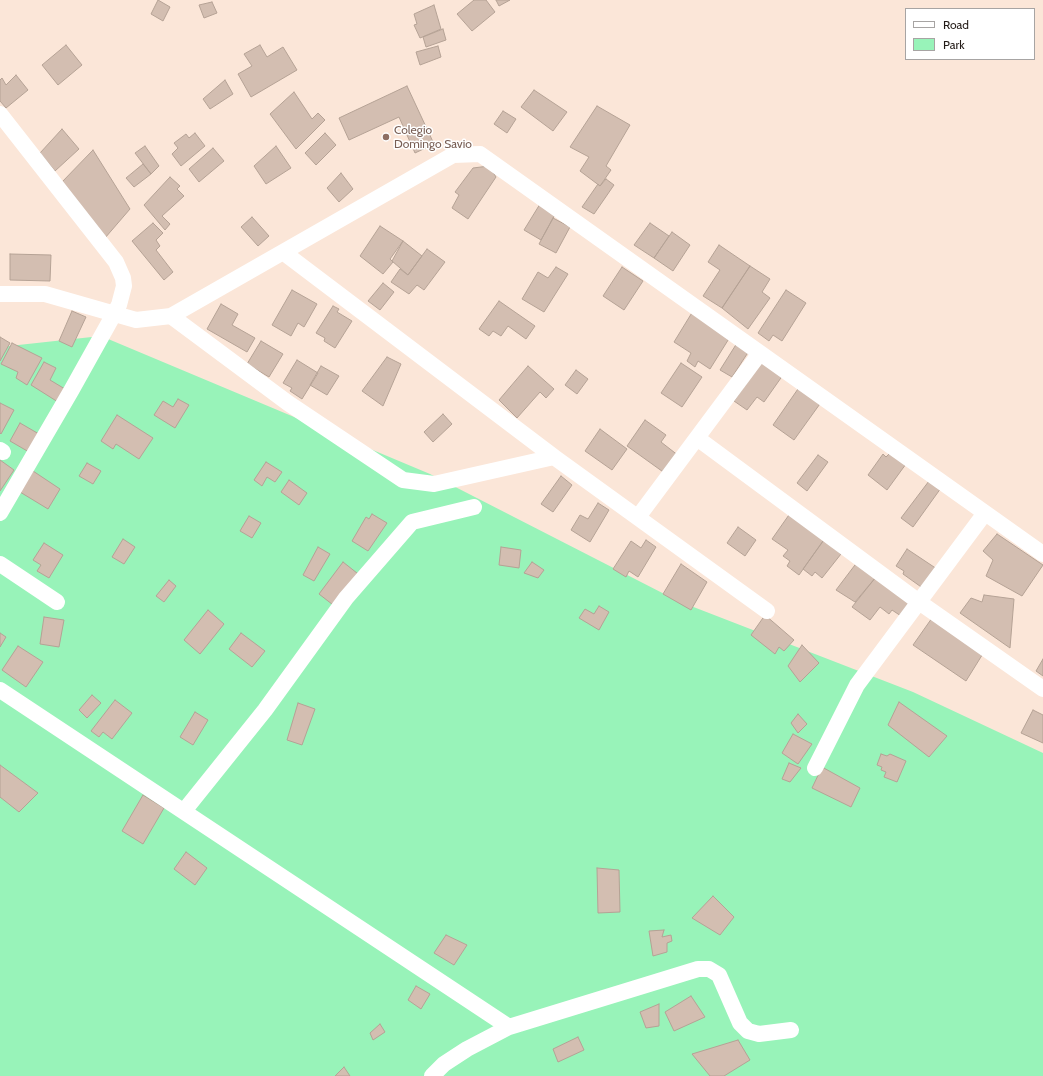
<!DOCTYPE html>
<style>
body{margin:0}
#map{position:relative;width:1043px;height:1076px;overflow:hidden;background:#fbe6d8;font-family:Cabin,sans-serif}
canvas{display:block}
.legend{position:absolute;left:905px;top:8px;width:130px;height:52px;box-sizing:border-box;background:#fff;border:1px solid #a7a4a3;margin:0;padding:5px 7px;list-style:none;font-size:12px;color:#241c18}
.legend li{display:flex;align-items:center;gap:8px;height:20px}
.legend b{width:20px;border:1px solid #a7a4a3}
</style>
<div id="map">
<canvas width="1043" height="1076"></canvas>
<ul class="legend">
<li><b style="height:5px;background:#fff"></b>Road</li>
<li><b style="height:11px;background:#98f3b9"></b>Park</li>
</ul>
</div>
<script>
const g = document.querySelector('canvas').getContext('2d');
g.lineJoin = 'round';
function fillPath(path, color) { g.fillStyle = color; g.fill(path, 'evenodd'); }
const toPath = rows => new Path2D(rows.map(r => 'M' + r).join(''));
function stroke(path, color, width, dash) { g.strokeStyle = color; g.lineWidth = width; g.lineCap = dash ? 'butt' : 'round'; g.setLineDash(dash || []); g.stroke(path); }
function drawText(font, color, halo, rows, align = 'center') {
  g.font = font + ' Cabin,sans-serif'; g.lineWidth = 3; g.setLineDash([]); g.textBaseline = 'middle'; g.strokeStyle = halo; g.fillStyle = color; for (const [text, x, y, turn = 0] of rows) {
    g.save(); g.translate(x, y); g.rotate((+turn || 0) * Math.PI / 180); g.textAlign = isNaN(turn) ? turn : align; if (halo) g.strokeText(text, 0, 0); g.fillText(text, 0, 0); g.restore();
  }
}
fillPath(toPath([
 [101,336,430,474,678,601,913,692,1043,753,1043,1076,0,1076,0,347]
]), '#98f3b9');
const building = toPath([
 [158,0,170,7,163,21,151,14,158,0],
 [474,0,486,0,495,12,472,31,457,14,474,0],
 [496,0,510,0,499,6,496,0],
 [212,2,217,13,204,18,199,5,212,2],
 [434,5,441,29,420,38,414,25,417,24,414,14,434,5],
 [443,29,446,40,426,47,423,37,443,29],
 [66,45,82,65,58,85,42,65,66,45],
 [260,45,267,57,283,47,297,70,251,97,238,74,252,66,244,54,260,45],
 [438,46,441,57,420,65,416,52,438,46],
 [16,75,28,90,6,108,0,101,0,80,2,78,6,85,16,75],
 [225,80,233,94,210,109,203,99,225,80],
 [407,86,434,144,415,153,399,117,349,140,339,118,407,86],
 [534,90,567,112,553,131,521,107,534,90],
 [294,92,312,119,318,113,325,120,296,149,270,114,294,92],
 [597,106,630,125,606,166,611,170,600,186,580,171,589,157,570,147,597,106],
 [503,111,516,119,507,133,494,124,503,111],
 [62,129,79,149,55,171,40,153,62,129],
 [195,133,205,146,181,166,172,154,178,148,174,143,186,134,189,138,195,133],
 [325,133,336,145,316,165,305,153,325,133],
 [145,146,159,166,151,174,135,153,145,146],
 [276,146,291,168,266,184,254,166,276,146],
 [213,148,224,161,199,182,189,169,213,148],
 [93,150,130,209,105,238,62,182,93,150],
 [143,164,151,174,134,187,126,178,143,164],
 [489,166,496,177,468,219,452,208,459,195,455,192,473,168,489,166],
 [341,173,353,189,339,202,327,188,341,173],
 [170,177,180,186,177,189,184,196,162,216,170,224,165,230,144,205,170,177],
 [606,179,614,185,594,214,582,207,598,184,600,186,606,179],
 [540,204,556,213,541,240,524,230,540,204],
 [252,217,269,236,258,246,241,227,252,217],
 [553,218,570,227,556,253,539,244,553,218],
 [153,223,163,233,156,240,160,246,156,250,173,272,164,280,132,241,153,223],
 [650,223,669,236,654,258,634,245,650,223],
 [380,226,403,241,390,259,393,262,383,274,360,256,380,226],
 [672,232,690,245,673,271,654,258,672,232],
 [403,241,422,256,408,275,392,261,403,241],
 [719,245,750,266,722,308,703,296,720,270,708,262,719,245],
 [427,249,445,262,424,290,417,285,409,294,391,282,400,269,408,275,427,249],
 [10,254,51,255,50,281,10,280,10,254],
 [750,266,770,279,762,292,770,298,748,329,722,308,750,266],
 [556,267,568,274,544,312,522,299,538,272,548,278,556,267],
 [622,267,643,281,624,310,603,296,622,267],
 [383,283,394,292,380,310,368,301,383,283],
 [292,290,317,304,304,327,298,323,291,336,272,325,292,290],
 [786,290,806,303,782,341,773,335,769,341,758,333,786,290],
 [499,301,535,326,526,339,508,326,501,336,493,331,489,336,479,329,499,301],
 [221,304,238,314,232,325,255,338,247,352,207,329,221,304],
 [333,306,339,309,337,312,352,321,335,348,324,341,325,338,316,333,333,306],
 [72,311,86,317,72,347,59,341,72,311],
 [693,311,730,337,710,369,698,361,695,367,687,361,691,353,674,342,693,311],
 [0,337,10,343,0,361,0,337],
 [261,341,283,354,269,377,247,364,261,341],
 [12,343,42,358,27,385,16,378,18,372,1,364,12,343],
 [737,343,749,351,732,377,720,370,737,343],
 [387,357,401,364,383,406,362,391,387,357],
 [297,360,318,373,302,399,290,391,292,388,283,383,297,360],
 [762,361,783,375,764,402,757,397,747,410,734,401,762,361],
 [44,362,56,368,50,380,65,389,58,402,31,385,44,362],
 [681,363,702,377,682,407,661,393,681,363],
 [321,366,339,376,327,395,310,385,321,366],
 [528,366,554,389,546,398,540,392,517,418,499,400,528,366],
 [576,370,588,379,577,394,565,385,576,370],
 [800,386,822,401,794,440,773,425,800,386],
 [178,399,189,405,175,428,154,415,163,401,173,407,178,399],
 [0,403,14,410,1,434,0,433,0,403],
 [443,414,452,424,433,442,424,432,443,414],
 [117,415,153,438,139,459,116,444,113,449,101,441,117,415],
 [645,420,666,435,661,442,679,456,666,474,627,446,645,420],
 [20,423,39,434,29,452,10,441,20,423],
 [600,429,627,449,612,470,585,451,600,429],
 [891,452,906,464,887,490,868,475,883,454,886,457,891,452],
 [818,455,828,462,807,491,797,483,818,455],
 [0,460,14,470,0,491,0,460],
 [266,462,282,472,275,482,267,477,262,486,254,480,266,462],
 [87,463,101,471,93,484,79,476,87,463],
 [33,471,60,489,48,509,20,492,33,471],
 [561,476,572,485,553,512,541,504,561,476],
 [289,480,307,493,299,505,281,492,289,480],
 [929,481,941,488,913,527,901,518,929,481],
 [598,503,609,510,590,542,571,530,580,515,588,519,598,503],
 [791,512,825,538,799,575,787,566,790,561,783,556,788,550,772,539,791,512],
 [372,514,387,523,368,551,352,541,366,517,369,519,372,514],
 [249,516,261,523,252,538,240,531,249,516],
 [738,527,756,540,745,556,727,543,738,527],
 [997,534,1043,565,1022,596,986,576,993,560,983,551,997,534],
 [123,539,135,547,124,564,112,557,123,539],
 [646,540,656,547,638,577,629,571,626,577,613,569,631,541,641,548,646,540],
 [824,540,841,554,822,578,815,572,812,576,803,569,824,540],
 [44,543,63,555,49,578,37,571,41,565,33,560,44,543],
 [318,547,330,554,314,581,303,575,318,547],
 [501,547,521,550,519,568,499,565,501,547],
 [907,549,937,569,924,589,903,574,904,571,896,566,907,549],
 [858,561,876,577,855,602,836,590,858,561],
 [343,562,362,577,337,608,319,594,343,562],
 [532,562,544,570,538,578,524,573,532,562],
 [681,564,707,582,691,610,663,594,681,564],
 [876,577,911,602,901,616,892,610,889,614,880,607,870,620,852,607,876,577],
 [169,580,176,586,164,602,156,596,169,580],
 [984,595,1014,599,1010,648,960,613,971,598,982,602,984,595],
 [599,606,609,612,599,630,579,618,585,609,594,614,599,606],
 [208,610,224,624,200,654,184,640,208,610],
 [765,615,794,640,784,651,779,647,775,654,751,635,765,615],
 [44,617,64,620,59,647,40,644,44,617],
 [932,618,984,652,966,681,913,645,932,618],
 [0,633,6,637,0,647,0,633],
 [241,633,265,651,252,667,229,649,241,633],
 [802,645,819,663,800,682,788,666,802,645],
 [18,646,43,662,26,687,2,670,18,646],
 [1043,659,1043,676,1036,671,1043,659],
 [92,695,101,703,87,718,79,710,92,695],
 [115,700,132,713,112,739,103,732,99,737,91,731,115,700],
 [899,702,947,736,929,757,888,725,899,702],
 [298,703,315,709,302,745,287,740,298,703],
 [1033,710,1043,715,1043,743,1021,733,1033,710],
 [195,712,208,720,193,745,180,737,195,712],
 [798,714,807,724,798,733,791,723,798,714],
 [793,734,812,744,798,764,782,753,793,734],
 [881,754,887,756,890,754,906,761,897,782,884,777,886,772,881,770,882,767,877,765,881,754],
 [789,763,801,768,790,782,782,779,789,763],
 [0,765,38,793,19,812,0,797,0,765],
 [822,767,860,788,851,807,812,788,822,767],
 [143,795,164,808,143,844,122,831,143,795],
 [186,852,207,868,195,885,174,869,186,852],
 [597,868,619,870,620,912,598,913,597,868],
 [713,896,734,917,720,935,692,918,713,896],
 [664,930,662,937,671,935,672,941,667,943,667,952,653,956,649,931,664,930],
 [446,935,467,945,454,965,434,953,446,935],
 [416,986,430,994,421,1009,408,1000,416,986],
 [691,996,705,1017,674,1031,665,1012,691,996],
 [659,1004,659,1026,646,1028,640,1012,659,1004],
 [380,1024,385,1032,373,1040,370,1033,380,1024],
 [578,1037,584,1050,558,1062,553,1049,578,1037],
 [738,1040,750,1060,724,1076,710,1076,692,1054,738,1040],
 [344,1067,350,1076,335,1076,344,1067]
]);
fillPath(building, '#d3beb1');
stroke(building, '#b5a295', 1);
stroke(toPath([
 [0,114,116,262,123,278,124,286,119,305,71,391,0,513],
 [283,252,554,457],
 [0,294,45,294,136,320,171,316,453,155,480,154,1043,554],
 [171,316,288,403,403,480,434,484,554,457,767,611],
 [697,438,919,602,1043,689],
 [0,450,3,452],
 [638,517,760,353],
 [0,564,57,602],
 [0,690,509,1027],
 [815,768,857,685,985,513],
 [184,811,265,710,346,598,412,522,474,507],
 [432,1076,444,1064,467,1049,509,1027,698,969,709,969,719,975,740,1023,748,1031,759,1034,791,1030]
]), '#fff', 16);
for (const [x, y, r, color] of [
 [386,137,4,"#8d6e63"]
]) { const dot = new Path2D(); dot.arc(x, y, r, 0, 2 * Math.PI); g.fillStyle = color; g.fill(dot); stroke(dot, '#fff', 1.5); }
drawText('12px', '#785e54', '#fff', [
 ["Colegio",394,130],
 ["Domingo Savio",394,144]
], 'left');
</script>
